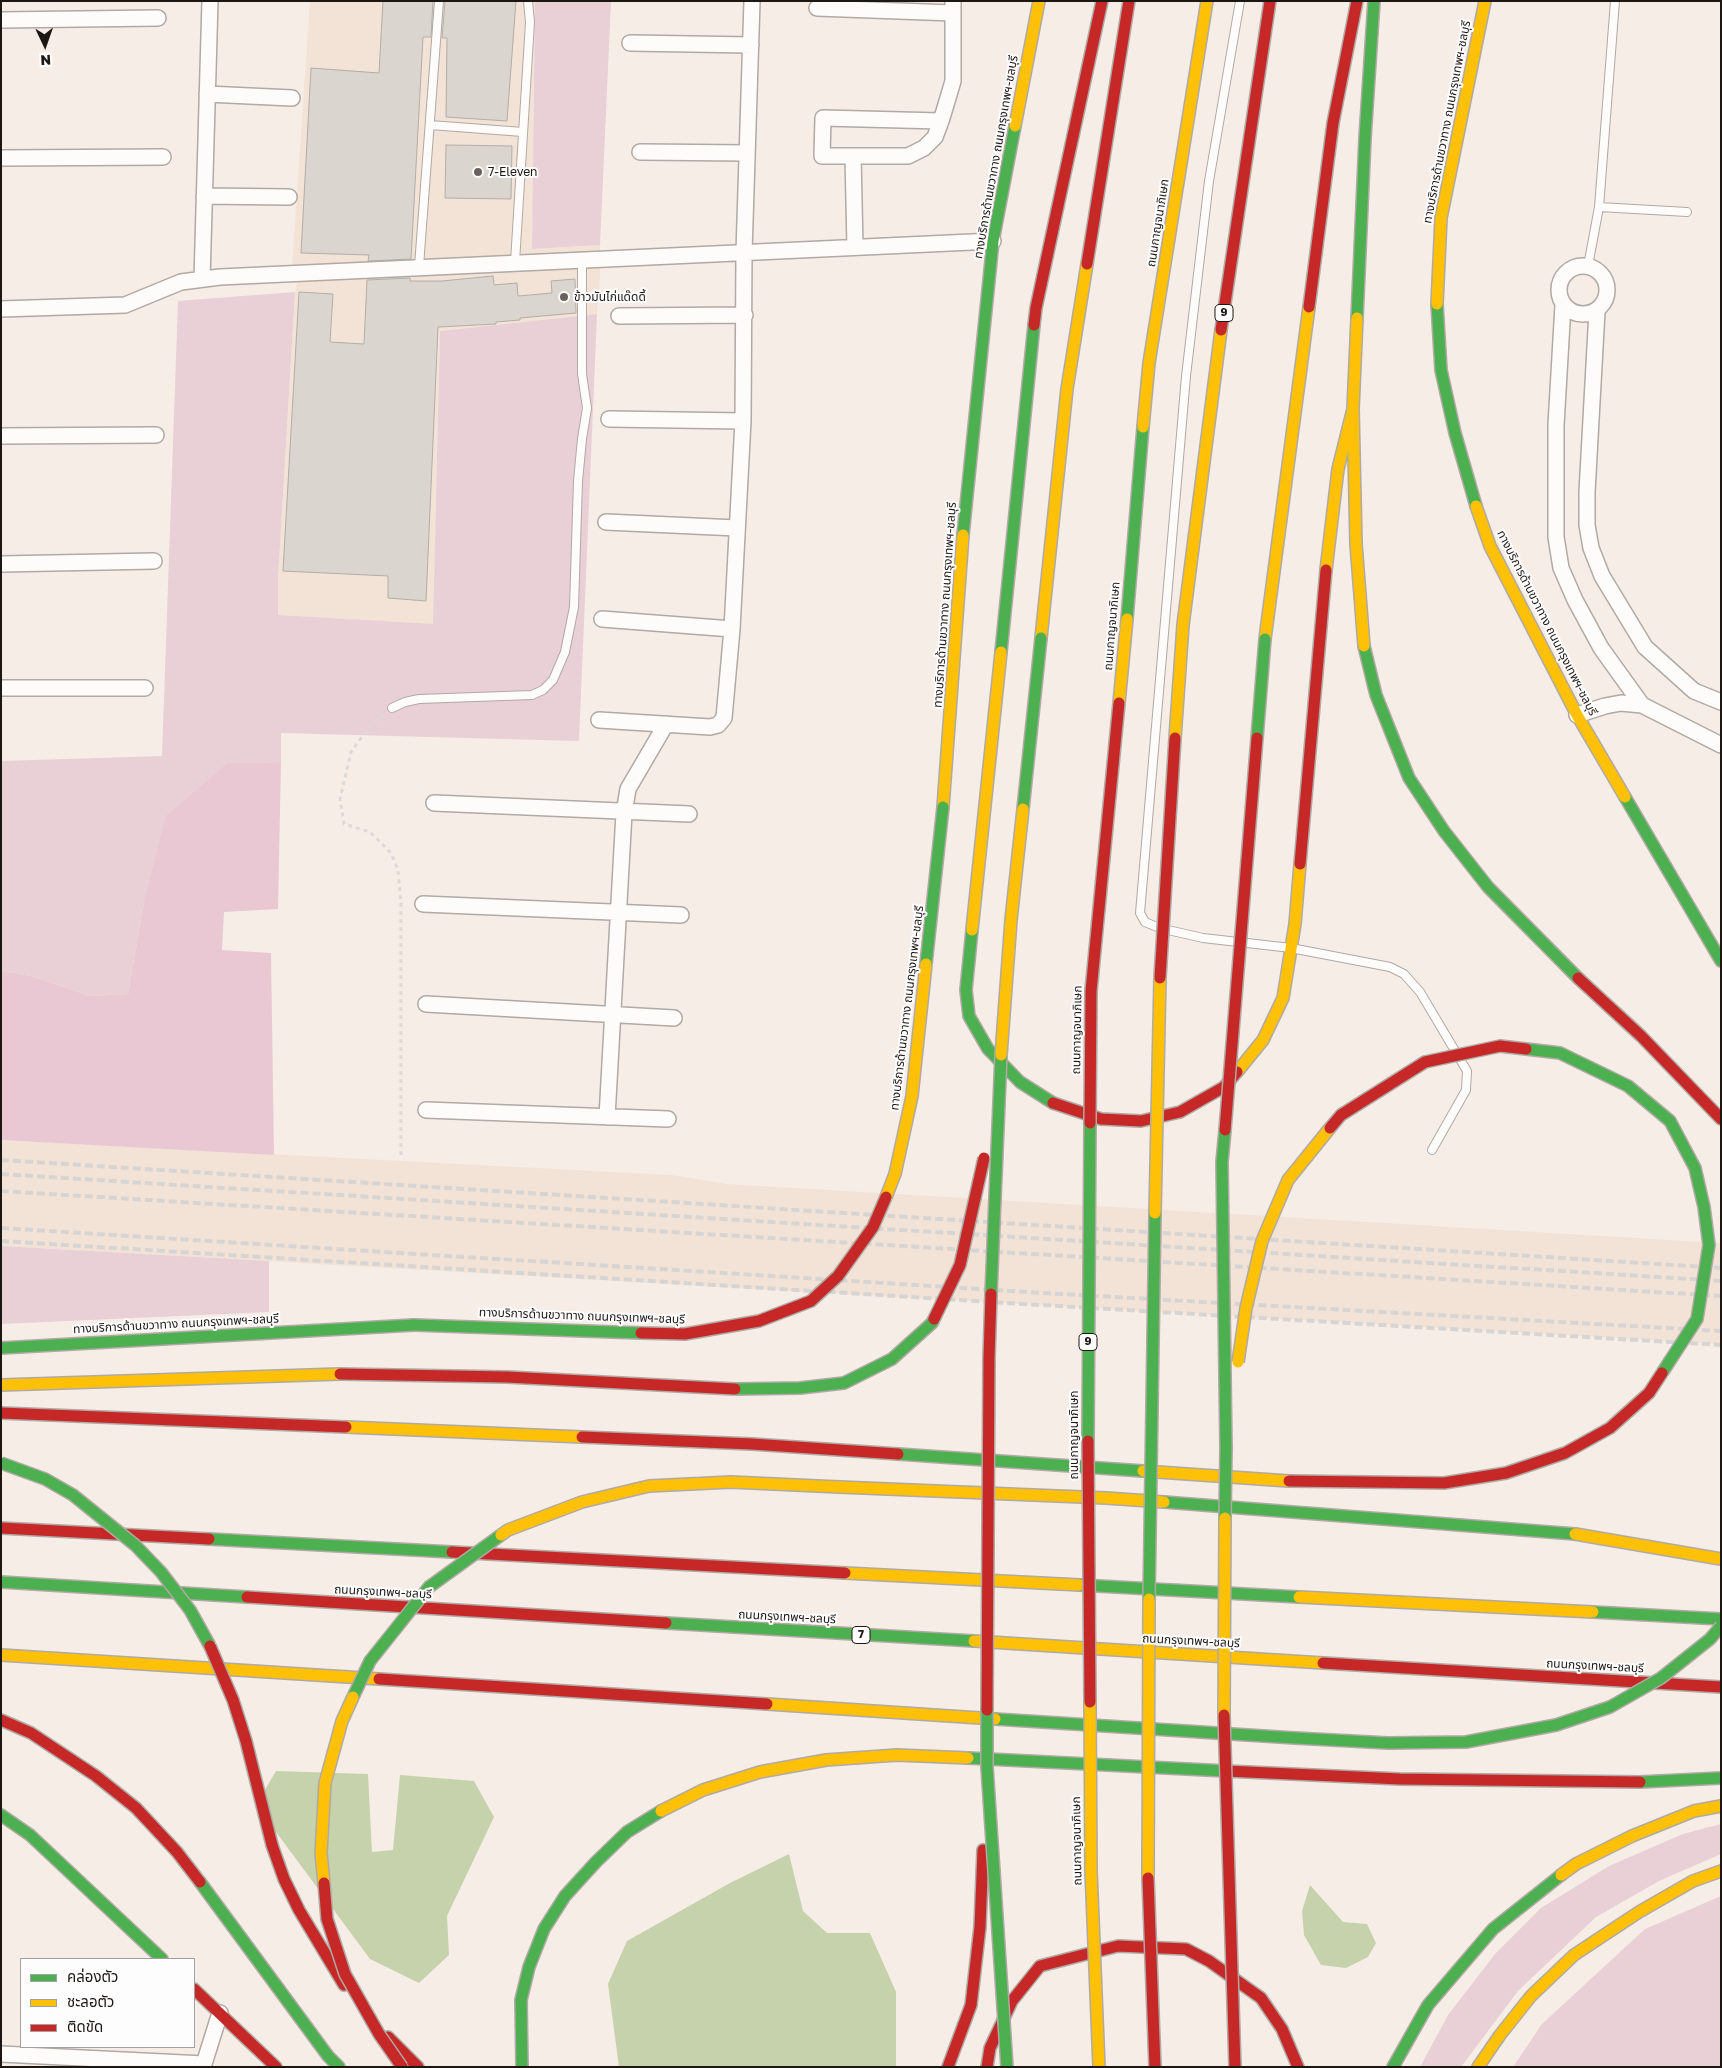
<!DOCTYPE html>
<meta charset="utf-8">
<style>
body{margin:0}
#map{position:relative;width:1722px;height:2068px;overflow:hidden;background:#f6ede7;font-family:"Golos Text","Noto Sans Thai",sans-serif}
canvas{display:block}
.frame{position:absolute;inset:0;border:2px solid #1d1714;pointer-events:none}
.legend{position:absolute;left:20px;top:1958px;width:175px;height:90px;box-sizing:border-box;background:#fdfdfd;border:1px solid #a3a1a0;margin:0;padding:6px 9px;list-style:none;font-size:15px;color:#1d1714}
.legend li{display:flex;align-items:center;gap:10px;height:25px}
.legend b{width:25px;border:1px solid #a3a1a0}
.north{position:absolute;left:20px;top:20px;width:50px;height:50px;-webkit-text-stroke:4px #fdfdfd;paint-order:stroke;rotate:177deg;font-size:14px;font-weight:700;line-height:20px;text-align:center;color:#1d1714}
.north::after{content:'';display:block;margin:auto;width:18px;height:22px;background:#1d1714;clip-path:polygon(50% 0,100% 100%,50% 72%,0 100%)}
</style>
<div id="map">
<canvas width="1722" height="2068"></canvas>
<div class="frame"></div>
<ul class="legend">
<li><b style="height:6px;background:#4caf50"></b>คล่องตัว</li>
<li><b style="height:6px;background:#ffc107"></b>ชะลอตัว</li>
<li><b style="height:6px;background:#c62828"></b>ติดขัด</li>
</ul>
<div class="north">N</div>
</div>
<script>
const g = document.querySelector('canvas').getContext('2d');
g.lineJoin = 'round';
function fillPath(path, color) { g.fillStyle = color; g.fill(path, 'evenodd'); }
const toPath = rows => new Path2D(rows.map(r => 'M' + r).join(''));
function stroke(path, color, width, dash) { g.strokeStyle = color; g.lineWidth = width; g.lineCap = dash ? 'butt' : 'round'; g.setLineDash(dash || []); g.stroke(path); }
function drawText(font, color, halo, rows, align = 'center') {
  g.font = font + ' "Golos Text","Noto Sans Thai",sans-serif'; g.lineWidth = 4; g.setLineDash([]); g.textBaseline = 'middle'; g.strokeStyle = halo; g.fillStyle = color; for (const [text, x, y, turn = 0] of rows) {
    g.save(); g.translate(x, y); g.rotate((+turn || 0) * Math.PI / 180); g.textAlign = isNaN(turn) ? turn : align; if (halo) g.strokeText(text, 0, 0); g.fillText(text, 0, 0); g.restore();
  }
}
fillPath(toPath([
 [310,1,535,1,532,249,600,245,600,276,597,314,440,331,433,625,278,615,278,578,295,292,298,280,413,275,413,259,292,267],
 [1,1140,671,1175,728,1184,1721,1243,1721,1344,1,1246]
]), '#f3e3d7');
fillPath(toPath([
 [535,1,611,1,600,245,532,249],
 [295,292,278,578,278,615,433,624,440,331,597,314,579,741,281,733,281,762,228,763,144,902,128,994,90,996,31,976,1,971,1,761,162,756,178,301],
 [1,1246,269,1261,269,1312,1,1324],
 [1721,1824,1721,1854,1659,1881,1596,1917,1518,1991,1461,2067,1420,2067,1448,2015,1495,1954,1541,1908,1609,1866,1683,1834],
 [1721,1896,1721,2067,1513,2067,1542,2024,1645,1929]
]), '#e9cfd6');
fillPath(toPath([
 [281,762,278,909,224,912,222,950,271,953,274,1155,1,1140,1,971,31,976,90,996,128,994,144,902,166,816,228,763]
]), '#eac8d3');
fillPath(toPath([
 [276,1771,368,1774,372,1852,393,1850,400,1775,474,1781,494,1817,447,1916,449,1955,419,1983,370,1959,256,1805],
 [789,1854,803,1911,827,1933,870,1933,896,1992,896,2067,619,2067,608,1984,627,1941,730,1883],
 [1310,1885,1343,1922,1367,1924,1376,1943,1368,1957,1346,1968,1321,1965,1304,1935,1302,1911]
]), '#c6d2ac');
const building = toPath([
 [383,1,433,1,431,37,423,37,411,259,368,261,369,255,301,253,311,68,379,73,383,1],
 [445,1,516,1,507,121,446,117,447,38,442,38,445,1],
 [446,145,512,146,511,199,445,198,446,145],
 [493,276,494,285,517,283,518,296,552,293,551,281,575,279,576,313,520,318,520,320,496,322,496,324,438,327,426,601,388,598,388,576,283,571,299,292,333,294,330,342,364,344,367,280,410,278,410,281,442,281,493,276]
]);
fillPath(building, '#dad5cf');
stroke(building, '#b3aea9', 1);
const lane = toPath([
 [430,125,523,132],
 [1599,207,1687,212],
 [515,262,530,22,528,1],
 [419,266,439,1],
 [1588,266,1599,207,1615,1],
 [392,708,405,702,419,699,532,695,543,690,553,680,565,652,574,607,578,481,582,439,587,408,582,374,582,259],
 [1157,927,1145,922,1140,913,1186,376,1209,181,1240,1],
 [1168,930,1203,938,1291,948,1390,967,1404,974,1420,992,1467,1071,1466,1090,1432,1150]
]);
const street = toPath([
 [817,8,953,13],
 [1,20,158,18],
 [630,43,751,45],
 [207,94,292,98],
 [941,121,823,118,822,156,908,156,924,148,935,137,941,121,945,108,953,81,953,1],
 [640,152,747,153],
 [853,156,855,247],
 [1,158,163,157],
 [204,196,289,197],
 '1559 290a24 24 0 1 1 48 0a24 24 0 1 1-48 0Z',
 [202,279,210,1],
 [1563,305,1556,425,1556,537,1561,568,1575,600,1601,648,1642,705],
 [1,309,125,305,181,282,220,277,993,241],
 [1597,311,1587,492,1587,525,1591,548,1602,576,1645,647,1694,691,1721,702],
 [619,316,745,315],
 [609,419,743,421],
 [1,436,156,435],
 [606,522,737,528],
 [1,564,154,561],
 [602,619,732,629],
 [1,688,145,688],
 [1577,715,1605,706,1621,703,1642,705,1721,745],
 [599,720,710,727,718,725,724,718,732,629,743,421,744,252,752,1],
 [434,803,689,814],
 [423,904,681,915],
 [426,1004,674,1018],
 [426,1110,668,1119],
 [607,1117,624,813,628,789,666,724],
 [1,2054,204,2064],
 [203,2067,220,2013]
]);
const fast = toPath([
 [1437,304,1441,370,1455,433,1476,506],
 [1357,318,1365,138,1374,1],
 [963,535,993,241,1015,126],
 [1127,619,1143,427],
 [1364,646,1376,695,1409,778,1444,831,1488,887,1578,978],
 [1001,652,1034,325],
 [1625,797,1721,961],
 [972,930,966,990,969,1016,988,1049,1020,1082,1053,1103],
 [1,1348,414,1325],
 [898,1454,1143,1471],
 [1164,1502,1575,1534],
 [209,1539,452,1552],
 [1,1582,247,1597],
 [1080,1585,1299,1597],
 [1593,1612,1721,1619],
 [666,1623,974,1641],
 [995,1719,1295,1738],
 [968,1758,1226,1771],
 [1640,1782,1721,1778],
 [1,1815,30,1835,162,1959],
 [200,1882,328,2056,339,2067],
 [522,2067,521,2000,529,1967,544,1929,565,1896,596,1862,627,1832,661,1811],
 [1393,2067,1428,2005,1493,1929,1561,1875]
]);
const slow = toPath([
 [1015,126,1039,1],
 [1437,304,1441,218,1485,1],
 [1357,318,1353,409,1356,544,1364,646],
 [1143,427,1149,363,1207,1],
 [1476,506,1490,546,1577,715,1625,797],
 [1326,570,1338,469,1353,409],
 [1183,625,1221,330],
 [1041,638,1067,389,1087,264],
 [1265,639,1309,307],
 [943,807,963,535],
 [972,930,1001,652],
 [1237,1072,1263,1040,1283,998,1295,924,1300,864],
 [1,1385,340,1374],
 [346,1427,582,1437],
 [1143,1471,1289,1481],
 [839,1487,1106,1498,1164,1502],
 [1575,1534,1721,1559],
 [845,1573,1080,1585],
 [1299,1597,1593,1612],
 [974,1641,1323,1663],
 [1,1655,379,1679],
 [767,1704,995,1719],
 [661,1811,703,1790,760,1772,826,1760,897,1755,968,1758],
 [1561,1875,1576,1864,1632,1836,1694,1811,1721,1806],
 [1478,2067,1500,2035,1531,1996,1574,1955,1639,1912,1693,1881,1721,1871]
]);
const jam = toPath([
 [1087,264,1129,1],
 [1309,307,1333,123,1357,1],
 [1034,325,1036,308,1102,1],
 [1221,330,1270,1],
 [1300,864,1326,570],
 [1578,978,1641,1036,1721,1119],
 [1053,1103,1101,1119,1141,1121,1180,1112,1224,1087,1237,1072],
 [1,1413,346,1427],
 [582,1437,752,1444,898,1454],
 [1,1528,209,1539],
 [452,1552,845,1573],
 [247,1597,666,1623],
 [1323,1663,1721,1687],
 [379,1679,767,1704],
 [1,1720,31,1733,96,1776,136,1808,177,1852,200,1882],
 [1226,1771,1400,1779,1640,1782],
 [272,1845,284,1879,299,1910,344,1985],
 [194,1989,276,2067],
 [388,2037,418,2067],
 [948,2067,971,2005,980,1927,983,1850],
 [987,2067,990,2048,1012,2001,1040,1966,1118,1946,1186,1949,1209,1961,1261,1998,1282,2029,1298,2067]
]);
stroke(lane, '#b0a9a4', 10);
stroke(street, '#b0a9a4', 18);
stroke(fast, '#b0a9a4', 14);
stroke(slow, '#b0a9a4', 14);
stroke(jam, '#b0a9a4', 14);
stroke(toPath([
 [384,715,369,727,351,752,340,799,344,824,370,832,391,853,398,870,401,904,401,1158]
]), '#dcd9d8', 3, [4, 4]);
stroke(lane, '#fefcfb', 8);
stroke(street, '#fefcfb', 15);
stroke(fast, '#4caf50', 11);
stroke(slow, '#ffc107', 11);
stroke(jam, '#c62828', 11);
stroke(toPath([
 [1,1160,1721,1268],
 [1,1174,1721,1281],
 [1,1191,1721,1296],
 [1,1228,1043,1293,1721,1331],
 [1,1241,1041,1305,1721,1345]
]), '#d7d5d3', 4, [8, 4]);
const fastBridge = toPath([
 [1257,738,1265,639],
 [1023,809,1041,638],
 [926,964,943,807],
 [1526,1049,1560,1053,1628,1086,1670,1121,1695,1168,1704,1207,1709,1245,1697,1319,1662,1373],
 [1225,1130,1222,1162,1226,1448,1225,1518],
 [991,1294,1001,1055],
 [414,1325,641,1333],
 [735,1389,800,1388,844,1383,892,1359,932,1323,934,1319],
 [1088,1441,1090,1123],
 [1,1463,45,1479,73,1495,135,1545,161,1572,190,1610,210,1646],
 [1149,1599,1155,1213],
 [353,1697,370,1661,429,1587,501,1535],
 [987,1710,987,1767,1007,2067],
 [1295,1738,1388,1743,1466,1742,1556,1725,1610,1707,1661,1678,1710,1639,1721,1626]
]);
const slowBridge = toPath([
 [1119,703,1127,619],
 [1175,738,1183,625],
 [1001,1055,1011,920,1023,809],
 [886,1197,895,1174,912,1096,926,964],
 [1155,1213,1160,978],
 [1238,1362,1246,1308,1262,1241,1288,1180,1330,1128],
 [501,1535,508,1530,582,1502,649,1486,731,1482,839,1487],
 [1090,1702,1091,1870,1099,2067],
 [1224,1715,1225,1518],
 [1148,1878,1149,1599],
 [324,1883,321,1853,325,1783,342,1721,353,1697]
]);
const jamBridge = toPath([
 [1160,978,1175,738],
 [1090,1123,1091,991,1119,703],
 [1330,1128,1341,1115,1425,1062,1500,1046,1526,1049],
 [1225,1130,1257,738],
 [934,1319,960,1265,984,1158],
 [641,1333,685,1334,759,1321,811,1301,838,1276,873,1227,886,1197],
 [340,1374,507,1377,735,1389],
 [1088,1441,1090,1702],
 [1289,1481,1444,1483,1506,1473,1565,1453,1610,1428,1649,1393,1662,1373],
 [210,1646,233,1700,246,1741,272,1845],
 [987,1710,989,1358,991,1294],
 [1224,1715,1235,2067],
 [1148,1878,1155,2067],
 [324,1883,327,1919,345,1974,379,2034,402,2067]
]);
stroke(fastBridge, '#b0a9a4', 14, []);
stroke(slowBridge, '#b0a9a4', 14, []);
stroke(jamBridge, '#b0a9a4', 14, []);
stroke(fastBridge, '#4caf50', 11);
stroke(slowBridge, '#ffc107', 11);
stroke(jamBridge, '#c62828', 11);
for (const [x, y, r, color] of [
 [478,172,5,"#69625e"],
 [564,297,5,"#69625e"]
]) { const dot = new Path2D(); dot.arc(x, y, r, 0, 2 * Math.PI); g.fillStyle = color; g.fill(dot); stroke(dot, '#fdfdfd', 2); }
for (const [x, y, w] of [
 [1224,313,18],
 [1088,1342,18],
 [861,1635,18]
]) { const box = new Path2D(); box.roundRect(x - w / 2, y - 8.5, w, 17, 4); g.fillStyle = '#fdfdfd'; g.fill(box); stroke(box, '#1d1714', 1); }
drawText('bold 11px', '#1d1714', null, [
 ["9",1224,313],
 ["9",1088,1342],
 ["7",861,1635]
]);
drawText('12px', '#1d1714', '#fdfdfd', [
 ["ทางบริการด้านขวาทาง ถนนกรุงเทพฯ-ชลบุรี",1447,122,-79],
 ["ทางบริการด้านขวาทาง ถนนกรุงเทพฯ-ชลบุรี",996,157,-80],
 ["ถนนกาญจนาภิเษก",1158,223,-81],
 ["ทางบริการด้านขวาทาง ถนนกรุงเทพฯ-ชลบุรี",945,605,-86],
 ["ทางบริการด้านขวาทาง ถนนกรุงเทพฯ-ชลบุรี",1547,623,63],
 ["ถนนกาญจนาภิเษก",1112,626,-85],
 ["ทางบริการด้านขวาทาง ถนนกรุงเทพฯ-ชลบุรี",907,1008,-83],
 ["ถนนกาญจนาภิเษก",1077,1030,-89],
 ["ทางบริการด้านขวาทาง ถนนกรุงเทพฯ-ชลบุรี",582,1316,2],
 ["ทางบริการด้านขวาทาง ถนนกรุงเทพฯ-ชลบุรี",176,1324,-3],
 ["ถนนกาญจนาภิเษก",1074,1435,-90],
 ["ถนนกรุงเทพฯ-ชลบุรี",383,1592,3],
 ["ถนนกรุงเทพฯ-ชลบุรี",787,1617,3],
 ["ถนนกรุงเทพฯ-ชลบุรี",1191,1641,3],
 ["ถนนกรุงเทพฯ-ชลบุรี",1595,1666,3],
 ["ถนนกาญจนาภิเษก",1077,1841,-91]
]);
drawText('12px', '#1d1714', '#fdfdfd', [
 ["7-Eleven",488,172],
 ["ข้าวมันไก่แด๊ดดี้",574,297]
], 'left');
</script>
